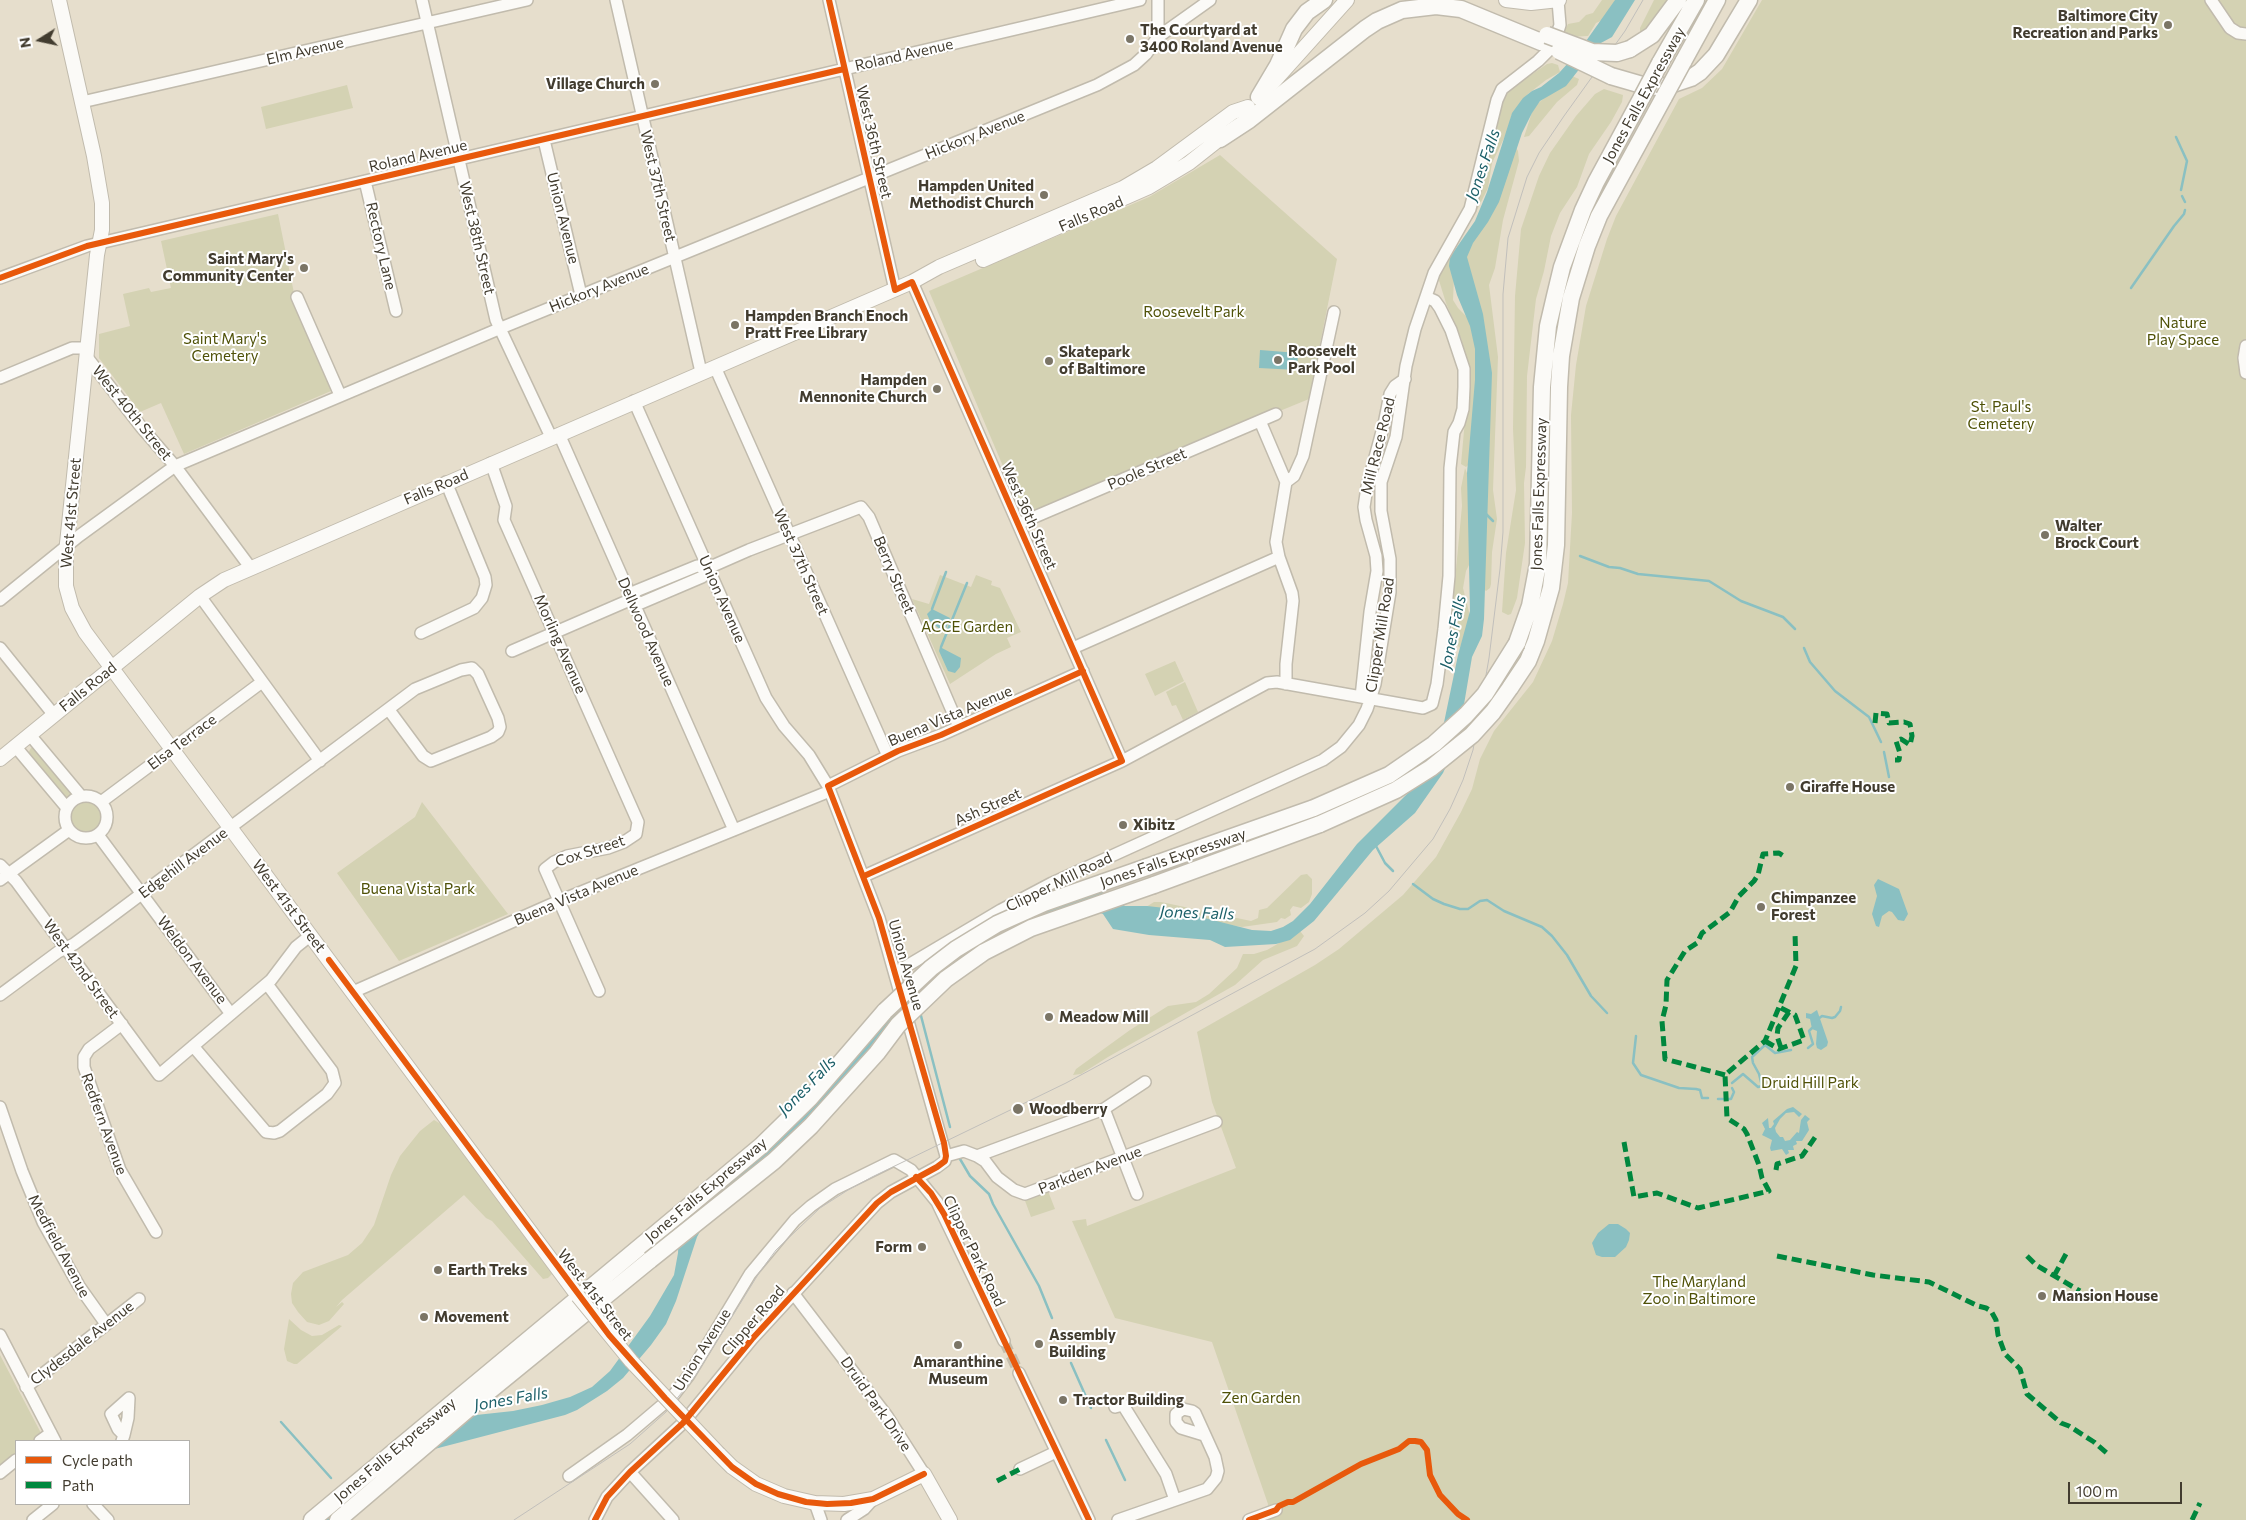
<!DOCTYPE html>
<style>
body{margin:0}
#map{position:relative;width:2246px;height:1520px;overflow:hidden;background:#e6decc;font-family:Commissioner,sans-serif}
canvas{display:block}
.legend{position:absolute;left:15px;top:1440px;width:175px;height:65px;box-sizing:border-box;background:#fff;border:1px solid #b3b1ac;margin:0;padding:6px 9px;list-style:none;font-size:15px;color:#423c2f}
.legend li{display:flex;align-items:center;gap:10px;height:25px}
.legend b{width:25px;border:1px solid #b3b1ac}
.north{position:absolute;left:15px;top:15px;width:50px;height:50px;-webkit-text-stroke:4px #fff;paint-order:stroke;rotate:260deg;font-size:14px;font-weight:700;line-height:20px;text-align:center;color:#423c2f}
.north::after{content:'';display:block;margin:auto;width:18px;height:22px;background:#423c2f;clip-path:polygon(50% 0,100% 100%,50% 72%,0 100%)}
.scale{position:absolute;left:2068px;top:1482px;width:114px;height:22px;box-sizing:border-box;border:2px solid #423c2f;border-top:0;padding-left:6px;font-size:15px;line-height:18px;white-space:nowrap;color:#423c2f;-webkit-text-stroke:4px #fff;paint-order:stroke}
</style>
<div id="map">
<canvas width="2246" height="1520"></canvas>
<ul class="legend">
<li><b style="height:6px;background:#e8590c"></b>Cycle path</li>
<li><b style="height:6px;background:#00873e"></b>Path</li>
</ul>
<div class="north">N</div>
<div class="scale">100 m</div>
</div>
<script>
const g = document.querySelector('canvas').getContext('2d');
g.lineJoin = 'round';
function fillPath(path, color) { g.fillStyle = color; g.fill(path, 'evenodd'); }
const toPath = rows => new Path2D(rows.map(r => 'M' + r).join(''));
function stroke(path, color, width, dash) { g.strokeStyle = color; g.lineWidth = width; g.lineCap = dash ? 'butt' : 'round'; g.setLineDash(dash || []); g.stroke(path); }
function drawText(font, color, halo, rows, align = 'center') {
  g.font = font + ' Commissioner,sans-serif'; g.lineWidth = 4; g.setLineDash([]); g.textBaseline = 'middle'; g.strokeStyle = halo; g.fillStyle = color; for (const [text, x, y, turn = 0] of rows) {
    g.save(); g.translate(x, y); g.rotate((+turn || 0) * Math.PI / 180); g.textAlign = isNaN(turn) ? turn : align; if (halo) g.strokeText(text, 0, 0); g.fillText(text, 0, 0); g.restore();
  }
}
fillPath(toPath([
 [1602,0,1621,0,1605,19,1596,23,1588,36,1567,37,1563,34,1568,24,1579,22,1586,15,1593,13],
 [1654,0,1667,0,1653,22,1645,31,1640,33,1640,28],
 [1762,0,2246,0,2246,1520,1266,1520,1268,1504,1212,1342,1115,1318,1072,1221,1086,1219,1087,1226,1236,1168,1212,1102,1197,1032,1315,965,1339,949,1403,895,1436,857,1461,812,1472,789,1480,759,1494,731,1533,682,1552,641,1563,604,1568,583,1572,513,1571,415,1576,365,1586,306,1607,239,1616,216,1679,99,1702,88,1722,69],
 [1552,63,1558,65,1560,72,1546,80,1528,94,1511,116,1509,128,1492,163,1488,188,1473,218,1470,221,1493,124,1504,97,1512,88,1547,64],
 [1572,76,1579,79,1577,85,1557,102,1529,136,1524,137,1532,112,1537,104],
 [347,85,353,108,266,129,261,107],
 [1604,89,1623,95,1622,102,1611,122,1589,154,1577,187,1560,213,1551,236,1544,271,1536,299,1527,376,1526,467,1524,483,1525,543,1517,598,1511,614,1508,615,1502,612,1506,553,1516,490,1513,429,1515,296,1521,229,1539,176,1550,153,1576,116,1595,94],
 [1515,146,1518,151,1519,161,1503,220,1495,268,1489,285,1498,357,1493,490,1497,519,1492,552,1491,584,1490,588,1486,591,1483,588,1485,397,1463,255],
 [1220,155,1337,259,1309,399,1024,516,929,291,1149,197],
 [278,214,297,308,331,391,184,454,161,403,140,412,99,358,99,334,130,326,123,294,149,288,151,292,171,288,161,241],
 [1449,250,1455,254,1453,300,1458,308,1468,318,1475,335,1479,358,1469,464,1466,467,1461,464,1467,398,1466,359,1461,338,1446,303,1437,274],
 [1465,468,1468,476,1470,563,1466,571,1463,588,1470,616,1460,648,1456,644,1451,622,1462,506,1461,488],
 [940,575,971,587,976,575,992,581,991,585,1000,588,1021,632,1007,638,1011,647,996,654,950,684,912,599,929,604],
 [1175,661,1184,681,1155,696,1145,674],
 [1185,682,1198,712,1183,720,1176,705,1172,706,1166,692],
 [31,748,35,748,71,791,69,798,65,799,28,753],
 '69 817a17 17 0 1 1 34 0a17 17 0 1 1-34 0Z',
 [422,802,508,914,399,961,337,873,415,817],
 [1307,874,1312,879,1312,894,1309,902,1301,908,1293,906,1290,910,1291,915,1285,919,1281,918,1277,922,1242,927,1218,923,1146,907,1154,902,1161,902,1251,921,1258,918,1259,910,1267,908,1301,875],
 [1300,931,1304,936,1297,946,1263,960,1235,985,1108,1057,1081,1074,1073,1075,1076,1069,1130,1030,1168,1006,1196,1002,1209,994,1237,968,1243,954,1254,954,1267,950],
 [434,1120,441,1124,552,1274,548,1278,543,1279,492,1221,486,1218,464,1195,342,1300,336,1307,342,1302,344,1304,329,1321,319,1325,307,1322,298,1312,292,1303,291,1294,293,1283,303,1272,348,1255,362,1243,374,1225,391,1175,400,1156,420,1131],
 [1048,1191,1055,1209,1031,1217,1024,1198],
 [289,1319,301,1330,312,1336,322,1335,339,1325,342,1326,297,1364,294,1364,287,1361,284,1349],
 [0,1355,42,1435,34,1441,16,1441,16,1455,0,1467]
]), '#d4d2b3');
fillPath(toPath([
 [1615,0,1635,0,1612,37,1599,44,1566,86,1540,101,1532,113,1522,133,1499,202,1488,222,1473,243,1467,257,1483,314,1492,373,1484,619,1482,636,1472,657,1458,740,1443,773,1415,813,1373,850,1314,921,1290,940,1276,944,1225,947,1210,940,1149,935,1113,929,1103,914,1098,912,1082,913,979,959,888,1043,704,1224,697,1237,676,1301,666,1324,651,1345,623,1378,607,1391,577,1410,565,1415,423,1452,337,1520,316,1520,467,1416,513,1411,542,1405,570,1397,592,1387,610,1371,650,1316,674,1275,678,1253,679,1231,686,1213,758,1145,908,994,990,931,1099,890,1125,906,1147,906,1165,908,1252,930,1271,931,1283,927,1293,921,1310,904,1357,844,1411,790,1431,761,1441,737,1458,655,1470,611,1467,473,1475,380,1475,349,1470,326,1457,295,1449,266,1450,257,1475,221,1487,192,1512,113,1523,98,1532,91,1541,87,1559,73,1579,51],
 [1260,350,1298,353,1297,370,1259,368],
 [932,609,950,618,945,631,942,631,930,621,927,614],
 [940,647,961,658,960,667,955,673,948,671,939,651],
 [1878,879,1899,889,1908,914,1904,921,1898,920,1892,912,1889,911,1882,916,1879,927,1876,926,1872,914,1877,896,1874,885],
 [1817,1010,1828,1042,1827,1046,1821,1050,1817,1048,1816,1044,1817,1031,1812,1029,1810,1019,1806,1018,1806,1013,1811,1014],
 [1793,1107,1802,1114,1799,1117,1794,1112,1786,1113,1780,1119,1775,1128,1776,1132,1780,1137,1783,1137,1785,1141,1790,1140,1797,1132,1799,1133,1801,1120,1805,1115,1810,1119,1807,1122,1809,1130,1802,1141,1796,1141,1797,1144,1793,1146,1794,1150,1788,1150,1789,1153,1786,1155,1782,1149,1771,1151,1770,1148,1772,1140,1762,1135,1765,1129,1762,1123,1768,1118,1769,1128,1771,1128,1774,1124,1773,1121,1787,1109],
 [1609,1224,1618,1224,1626,1229,1630,1233,1629,1240,1626,1247,1615,1257,1602,1257,1596,1255,1592,1243,1598,1233]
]), '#8ac0c2');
stroke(toPath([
 [2176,137,2187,161,2181,190],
 [2182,196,2185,202],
 [2131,288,2174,226,2184,214,2185,210],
 [1485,513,1493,521],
 [1580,556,1609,567,1620,568,1638,574,1709,581,1741,601,1783,617,1795,629],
 [932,609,946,572],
 [941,647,967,583],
 [1804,648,1810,662,1835,691,1869,717,1881,742],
 [1884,752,1889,777],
 [1376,846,1385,863,1393,871],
 [1413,884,1433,899,1444,904,1460,909,1468,909,1480,901,1487,900,1504,911,1542,927,1552,936,1567,955,1591,996,1607,1013],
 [920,1012,950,1127],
 [1818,1019,1822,1016,1832,1018,1835,1017,1840,1011,1841,1007],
 [1636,1036,1633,1063,1641,1075,1679,1088,1696,1089,1700,1090,1702,1098,1708,1098],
 [1808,1048,1813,1044,1809,1031,1812,1028],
 [1732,1083,1743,1074,1758,1087,1762,1086,1759,1074,1753,1063,1752,1057,1765,1045,1775,1053,1791,1050],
 [1718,1099,1731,1099,1734,1092,1732,1088],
 [960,1159,970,1176,989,1194,993,1204,1039,1286,1052,1318],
 [1071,1363,1091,1408],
 [281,1422,331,1478],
 [1106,1440,1125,1480]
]), '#8ac0c2', 2.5);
stroke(toPath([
 [1004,1341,1019,1373]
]), '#c5bead', 11, [11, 5.5]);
const minor = toPath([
 [422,0,496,320,551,437],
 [616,0,701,372],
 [829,0,895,290],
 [2211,0,2230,28,2238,33,2246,34],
 [1158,37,1158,0],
 [82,102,527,0],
 [544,140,581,295],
 [365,181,396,311],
 [0,278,87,246,1140,0],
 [912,282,1122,761],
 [297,297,340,395],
 [2246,346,2244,358,2246,373],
 [86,356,142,428,175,466,250,567],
 [715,367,888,756],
 [0,378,72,348,87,348],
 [1260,421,1286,482,1276,542,1279,557,1292,593,1293,601,1286,664,1286,684],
 [559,434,734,830],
 [491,463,506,506,504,520,638,822,636,834,624,842,608,848,567,856,554,862,545,869,599,991],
 [1286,482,1294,476,1303,456,1334,312],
 [1018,524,1276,414],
 [200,596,320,761],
 [632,599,641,603,702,577,708,568,749,550,861,507,869,517,959,727],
 [0,600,79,536,175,466,501,328,1097,85,1134,65,1146,54,1158,37,1210,0],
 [421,633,474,608,482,598,486,585,485,577,446,482],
 [0,648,54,715],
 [1073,648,1279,557],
 [512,651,632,599,636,591,697,566,708,568],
 [1361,697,1370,612,1377,571,1376,556,1366,520,1364,507,1367,487,1384,424,1390,394,1395,386,1405,379],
 [30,735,81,796],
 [15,746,67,808],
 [828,786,898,751,941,735,1083,671],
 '65 817a21 21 0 1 1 42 0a21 21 0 1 1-42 0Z',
 [101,802,262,682],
 [98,835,231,1014],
 [0,865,16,881,159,1075,271,980,296,947,311,935],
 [864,876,1122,761,1267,683,1277,682,1423,708,1432,704,1437,684,1444,629,1449,576,1450,468,1454,432,1459,423,1463,409,1464,387,1464,369,1451,330,1440,308,1435,301,1426,297],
 [0,880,69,830],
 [895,973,1001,910,1052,883,1323,760,1341,747,1359,725,1367,709,1375,684,1390,592,1390,559,1381,511,1381,482,1396,437,1406,366,1415,329,1434,273,1470,209,1497,100,1502,89,1538,61,1553,46,1560,25,1558,1],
 [353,992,559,901,830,791],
 [0,995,58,952,74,944,104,922,415,689,461,670,472,668,478,674,498,718,500,727,498,732,491,737,431,761,423,756,389,710],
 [122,1024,89,1049,84,1057,84,1067,120,1170,156,1232],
 [193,1046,266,1132,274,1133,280,1131,327,1094,335,1083,332,1071,267,984],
 [0,1107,22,1171,43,1222,79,1286,106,1324],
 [1104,1109,1137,1194],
 [946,1156,964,1151,977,1156,985,1161,997,1177,1014,1190,1025,1194,1216,1122],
 [977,1156,1104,1109,1145,1082],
 [793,1293,887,1416,924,1474],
 [0,1335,55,1441],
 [1019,1373,1089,1520],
 [26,1387,139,1299],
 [1115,1407,1123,1405,1166,1474,1175,1500],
 [40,1441,51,1433],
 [122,1441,124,1435,128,1418,129,1398,111,1414,118,1429,124,1435],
 [1020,1469,1056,1452],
 [630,1472,673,1520],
 [0,1473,16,1460],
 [569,1476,627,1435,673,1396,689,1375,750,1274,795,1220,811,1206,835,1189,894,1160,911,1170,937,1202,1004,1341],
 [815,1503,821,1520],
 [93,1504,108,1520],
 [33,1520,53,1504],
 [595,1520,607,1497,630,1472,683,1423,752,1339,877,1203,891,1192,937,1167,945,1161,946,1156,879,918,828,786,809,755,784,726,766,698,634,401],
 [847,1520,864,1509,873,1499],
 [1118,1520,1207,1489,1216,1478,1218,1471,1215,1457,1195,1413,1192,1411,1183,1409,1176,1414,1176,1422,1181,1428,1204,1435],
 [1249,1520,1276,1510]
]);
const major = toPath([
 [59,0,94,156,102,203,102,230,97,255,66,553,66,586,72,608,85,632,578,1296],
 [1506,0,1531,3,1559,0],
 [1268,88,1347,0],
 [983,260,1149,187,1189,163,1227,133],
 [0,759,200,596,224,580,912,282,939,267,1123,188,1157,168,1233,112,1248,107],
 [719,1454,732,1467,756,1484,784,1496,815,1503,844,1504,873,1499,924,1474,950,1520]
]);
const highway = toPath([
 [1630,49,1652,35,1678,0],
 [1683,62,1717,0],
 [1660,63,1696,0],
 [1611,76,1649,87,1667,86,1691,78,1700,72,1716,55,1749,0],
 [1259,97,1278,65,1294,29,1307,12,1324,0],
 [1220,139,1249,120,1365,29,1377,21,1402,10,1436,6,1461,9,1541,42],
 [1517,643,1530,606,1538,564,1542,387,1548,326,1555,296,1562,267,1583,210,1596,182,1642,97],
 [1510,688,1528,661,1536,641,1551,588,1556,545,1559,387,1561,356,1571,298,1587,246,1599,216,1664,97],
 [1147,867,1314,808],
 [1154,885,1320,824],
 [312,1520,761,1146,810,1098,885,1011],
 [338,1520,487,1393,650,1260]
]);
stroke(minor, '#c1bbad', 14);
stroke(major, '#c1bbad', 16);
stroke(highway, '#c1bbad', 19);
stroke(minor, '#fbfaf7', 11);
stroke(major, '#fbfaf7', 14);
stroke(highway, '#fbfaf7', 16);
stroke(toPath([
 [514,1520,630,1444,666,1412,696,1375,759,1273,776,1250,820,1208,848,1190,872,1177,1066,1083,1315,949,1365,913,1389,891,1433,839,1450,809,1463,780,1473,750,1489,658,1500,569,1503,532,1503,294,1508,238,1527,177,1539,153,1564,116,1625,31,1643,0]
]), '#c1bfbb', 1);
const majorBridge = toPath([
 [578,1296,631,1361,719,1454]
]);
const highwayBridge = toPath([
 [1547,35,1592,52,1617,53,1630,49],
 [1559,51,1611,76],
 [1642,97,1660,63],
 [1664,97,1683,62],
 [1314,808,1389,775,1434,744,1466,715,1485,694,1517,643],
 [1320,824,1396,790,1431,768,1472,735,1493,712,1510,688],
 [885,1011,931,968,956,949,997,924,1044,903,1147,867],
 [650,1260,774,1161,811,1126,877,1053,898,1025,946,979,984,952,1031,928,1154,885]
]);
stroke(majorBridge, '#c1bbad', 16, []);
stroke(highwayBridge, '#c1bbad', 19, []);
stroke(majorBridge, '#fbfaf7', 14);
stroke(highwayBridge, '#fbfaf7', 16);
stroke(toPath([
 [1875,723,1876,713,1887,714,1889,723,1904,722,1910,724,1912,736,1910,745,1901,739,1896,741,1900,753,1899,760,1895,760],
 [1765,1041,1779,1049,1804,1040,1795,1015,1779,1007],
 [1781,1048,1777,1036,1778,1028,1789,1012],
 [1725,1075,1665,1059,1662,1021,1666,1005,1667,980,1685,951,1697,943,1702,933,1730,912,1739,896,1754,881,1758,875,1763,854,1779,853,1785,857],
 [1624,1142,1634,1197,1657,1193,1698,1208,1769,1191,1762,1178,1759,1165,1747,1134,1744,1129,1727,1118,1725,1075,1765,1041,1796,966,1795,933],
 [1776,1170,1777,1164,1802,1156,1816,1136],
 [1777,1256,1873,1275,1929,1282,1978,1306,1986,1308,1991,1311,1996,1320,1998,1335,2005,1354,2020,1369,2027,1394,2061,1423,2069,1426,2094,1442,2109,1455],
 [2027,1256,2036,1265,2080,1291],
 [2054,1276,2066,1254],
 [997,1481,1020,1469],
 [2192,1520,2200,1503]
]), '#00873e', 5, [10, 5]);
stroke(toPath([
 [829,0,895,290,912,282,1122,761,864,876],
 [0,278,87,246,844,69],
 [329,960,609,1335,665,1398,732,1467,756,1484,778,1494,806,1502,827,1504,851,1503,873,1499,924,1474],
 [916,1177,931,1193,944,1214,1089,1520],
 [595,1520,607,1497,630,1472,683,1423,752,1339,877,1203,891,1192,937,1167,945,1161,946,1156,944,1143,879,918,828,786,898,751,941,735,1083,671],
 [1249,1520,1276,1510,1279,1506,1288,1502,1293,1502,1361,1464,1399,1449,1409,1441,1415,1441,1421,1442,1427,1450,1430,1475,1440,1495,1458,1514,1467,1520]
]), '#e8590c', 6);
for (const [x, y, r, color] of [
 [2168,25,5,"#7b7566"],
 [1130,39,5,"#7b7566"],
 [655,84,5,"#7b7566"],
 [1044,195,5,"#7b7566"],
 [304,268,5,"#7b7566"],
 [735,325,5,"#7b7566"],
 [1278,360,5,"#7b7566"],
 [1049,361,5,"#7b7566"],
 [937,389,5,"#7b7566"],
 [2045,535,5,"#7b7566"],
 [1790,787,5,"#7b7566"],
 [1123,825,5,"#7b7566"],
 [1761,907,5,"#7b7566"],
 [1049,1017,5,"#7b7566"],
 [1018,1109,6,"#7b7566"],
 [922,1247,5,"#7b7566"],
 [438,1270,5,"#7b7566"],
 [2042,1296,5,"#7b7566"],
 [424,1317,5,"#7b7566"],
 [1039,1344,5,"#7b7566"],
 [958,1345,5,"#7b7566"],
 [1063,1400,5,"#7b7566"]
]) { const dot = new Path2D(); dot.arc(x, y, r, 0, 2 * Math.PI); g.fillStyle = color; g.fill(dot); stroke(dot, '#fff', 2); }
drawText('bold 15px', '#423c2f', '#fff', [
 ["Baltimore City",2158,16,"right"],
 ["Recreation and Parks",2158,33,"right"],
 ["The Courtyard at",1140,30],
 ["3400 Roland Avenue",1140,47],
 ["Village Church",645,84,"right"],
 ["Hampden United",1034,186,"right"],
 ["Methodist Church",1034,203,"right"],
 ["Saint Mary's",294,259,"right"],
 ["Community Center",294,276,"right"],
 ["Hampden Branch Enoch",745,316],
 ["Pratt Free Library",745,333],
 ["Roosevelt",1288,351],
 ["Park Pool",1288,368],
 ["Skatepark",1059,352],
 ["of Baltimore",1059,369],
 ["Hampden",927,380,"right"],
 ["Mennonite Church",927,397,"right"],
 ["Walter",2055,526],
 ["Brock Court",2055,543],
 ["Giraffe House",1800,787],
 ["Xibitz",1133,825],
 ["Chimpanzee",1771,898],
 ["Forest",1771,915],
 ["Meadow Mill",1059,1017],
 ["Woodberry",1029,1109],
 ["Form",912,1247,"right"],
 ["Earth Treks",448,1270],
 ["Mansion House",2052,1296],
 ["Movement",434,1317],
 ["Assembly",1049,1335],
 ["Building",1049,1352],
 ["Amaranthine",958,1362,"center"],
 ["Museum",958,1379,"center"],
 ["Tractor Building",1073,1400]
], 'left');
drawText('15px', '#423c2f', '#fff', [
 ["Elm Avenue",305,51,-13],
 ["Roland Avenue",904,55,-13],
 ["Jones Falls Expressway",1644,95,-61],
 ["Hickory Avenue",975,135,-22],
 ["West 36th Street",874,142,77],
 ["Roland Avenue",418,156,-13],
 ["West 37th Street",658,186,77],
 ["Falls Road",1091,214,-23],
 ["Union Avenue",563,218,76],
 ["West 38th Street",477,238,77],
 ["Rectory Lane",381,246,77],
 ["Hickory Avenue",599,288,-22],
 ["West 40th Street",132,413,51],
 ["Mill Race Road",1378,446,-76],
 ["Poole Street",1147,469,-23],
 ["Falls Road",436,487,-23],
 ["Jones Falls Expressway",1539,494,-88],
 ["West 41st Street",71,513,-85],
 ["West 36th Street",1029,516,66],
 ["West 37th Street",801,562,66],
 ["Berry Street",894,575,67],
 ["Union Avenue",722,599,66],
 ["Dellwood Avenue",646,632,66],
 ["Clipper Mill Road",1380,635,-81],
 ["Morling Avenue",560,644,66],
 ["Falls Road",88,687,-39],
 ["Buena Vista Avenue",950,716,-23],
 ["Elsa Terrace",182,742,-37],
 ["Ash Street",988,807,-24],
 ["Cox Street",590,851,-18],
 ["Jones Falls Expressway",1173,858,-19],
 ["Edgehill Avenue",183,863,-37],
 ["Clipper Mill Road",1059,882,-26],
 ["Buena Vista Avenue",576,895,-23],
 ["West 41st Street",289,906,53],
 ["Weldon Avenue",192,960,53],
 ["Union Avenue",906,965,74],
 ["West 42nd Street",81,969,54],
 ["Redfern Avenue",104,1124,70],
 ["Parkden Avenue",1090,1170,-21],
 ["Jones Falls Expressway",706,1190,-40],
 ["Medfield Avenue",59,1246,62],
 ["Clipper Park Road",974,1251,64],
 ["West 41st Street",595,1295,52],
 ["Clipper Road",753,1321,-49],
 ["Clydesdale Avenue",82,1343,-38],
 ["Union Avenue",702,1350,-58],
 ["Druid Park Drive",876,1404,55],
 ["Jones Falls Expressway",395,1450,-40]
]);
drawText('15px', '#4f5107', '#fff', [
 ["Roosevelt Park",1194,312],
 ["Nature",2183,323],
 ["Play Space",2183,340],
 ["Saint Mary's",225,339],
 ["Cemetery",225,356],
 ["St. Paul's",2001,407],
 ["Cemetery",2001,424],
 ["ACCE Garden",967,627],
 ["Buena Vista Park",418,889],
 ["Druid Hill Park",1810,1083],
 ["The Maryland",1699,1282],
 ["Zoo in Baltimore",1699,1299],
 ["Zen Garden",1261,1398]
]);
drawText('italic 16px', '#1d6069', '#fff', [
 ["Jones Falls",1483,165,-71],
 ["Jones Falls",1453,632,-78],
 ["Jones Falls",1197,913,2],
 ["Jones Falls",807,1086,-46],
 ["Jones Falls",511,1399,-10]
]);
</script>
